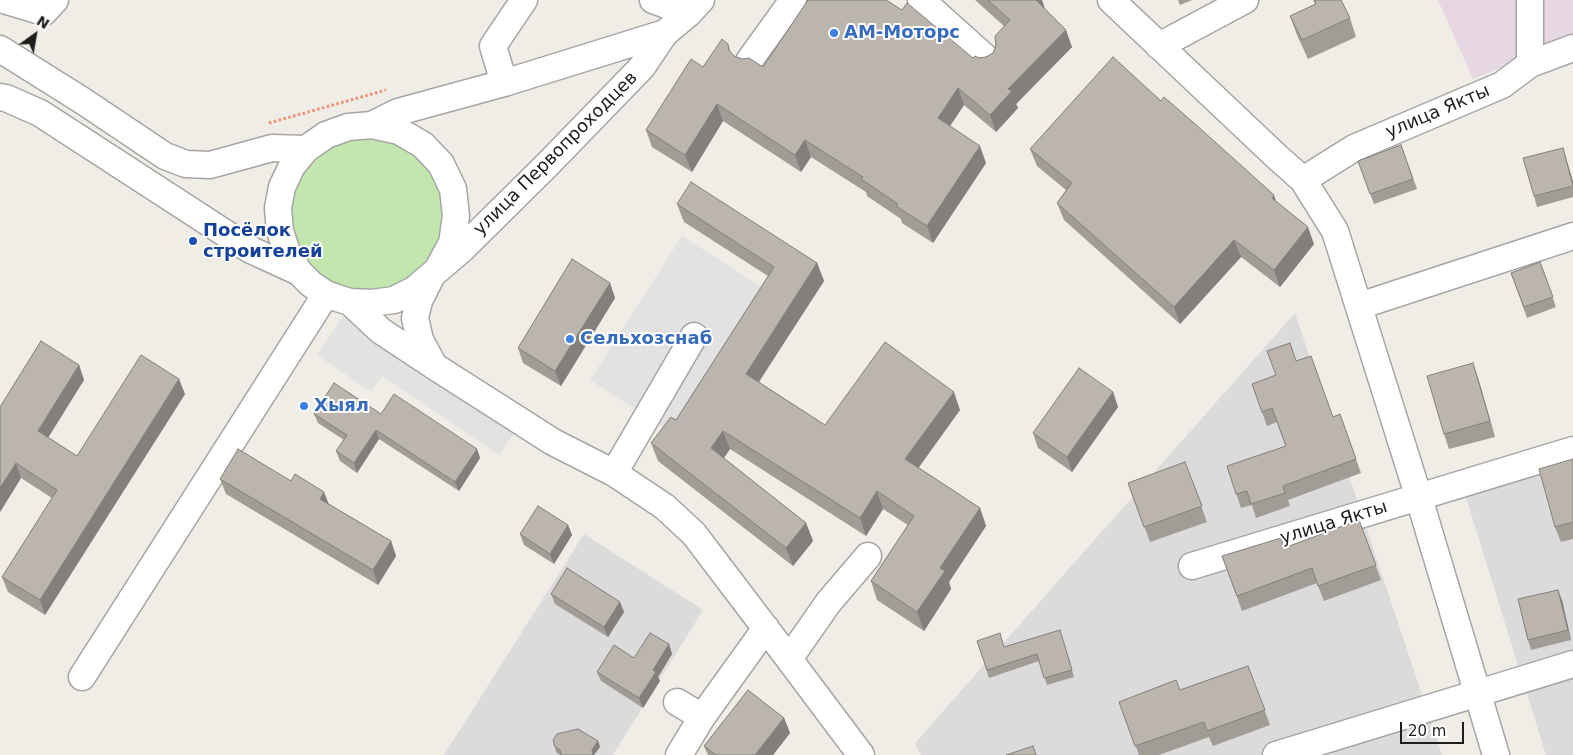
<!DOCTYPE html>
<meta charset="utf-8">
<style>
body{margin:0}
#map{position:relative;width:1573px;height:755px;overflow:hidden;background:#efede5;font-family:"DejaVu Sans",sans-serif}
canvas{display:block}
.north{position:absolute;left:10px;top:10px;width:50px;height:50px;-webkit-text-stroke:4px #fff;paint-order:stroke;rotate:32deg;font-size:14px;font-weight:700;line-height:20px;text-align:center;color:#1e1e1e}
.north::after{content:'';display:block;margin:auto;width:18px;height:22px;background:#1e1e1e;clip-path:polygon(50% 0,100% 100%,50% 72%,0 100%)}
.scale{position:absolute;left:1400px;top:722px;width:64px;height:22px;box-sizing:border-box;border:2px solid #1e1e1e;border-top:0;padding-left:6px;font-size:15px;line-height:18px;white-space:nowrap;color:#1e1e1e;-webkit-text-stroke:4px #fff;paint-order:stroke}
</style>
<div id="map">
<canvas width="1573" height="755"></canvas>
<div class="north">N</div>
<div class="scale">20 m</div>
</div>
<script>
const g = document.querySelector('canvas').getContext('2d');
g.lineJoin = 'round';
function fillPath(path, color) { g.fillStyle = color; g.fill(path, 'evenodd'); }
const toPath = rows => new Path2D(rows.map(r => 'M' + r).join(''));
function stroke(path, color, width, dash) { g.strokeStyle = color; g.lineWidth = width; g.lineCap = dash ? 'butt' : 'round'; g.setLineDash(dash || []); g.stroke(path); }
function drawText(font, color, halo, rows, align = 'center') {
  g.font = font + ' "DejaVu Sans",sans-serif'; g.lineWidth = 4; g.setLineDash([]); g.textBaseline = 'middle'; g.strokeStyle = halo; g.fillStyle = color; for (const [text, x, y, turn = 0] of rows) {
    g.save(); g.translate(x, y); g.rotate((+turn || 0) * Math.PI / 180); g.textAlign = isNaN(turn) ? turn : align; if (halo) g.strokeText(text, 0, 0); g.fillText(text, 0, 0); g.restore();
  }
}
fillPath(toPath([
 [1295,313,1442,755,921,755,915,743],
 [1573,468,1573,755,1546,755,1464,491],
 [584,534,703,610,613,755,444,755]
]), '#dcdbdb');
fillPath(toPath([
 [1438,0,1573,0,1573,39,1473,79]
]), '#e7d7e2');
fillPath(toPath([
 '289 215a77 77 0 1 1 154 0a77 77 0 1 1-154 0Z'
]), '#c2e6ad');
fillPath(toPath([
 [682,236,763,288,671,432,590,380],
 [344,315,516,430,499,455,382,376,371,392,317,355]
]), '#e2e2e2');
const minor = toPath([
 [4,0,44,12,55,0],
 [653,0,689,13],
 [921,0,988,60],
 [1111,0,1275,155,1303,180,1335,231,1419,498,1496,755],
 [1530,0,1530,64],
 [1159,46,1245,0],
 [0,49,83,101,165,156,186,164,210,165,272,148,306,149],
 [749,61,793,0],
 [504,83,493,46,524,0],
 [0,97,6,98,40,113,251,250,299,272],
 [372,125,398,112,504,83,665,33],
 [1303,180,1354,148,1502,85,1530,64,1573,48],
 [439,267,452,243,456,216,453,189,441,164,423,145,399,131,372,125,348,127,326,135,306,149,292,166,282,187,278,208,280,231,287,252,299,272,311,284,326,294,337,298,350,302,372,303,394,300,414,290,462,249,548,164,642,67,665,33,689,13,701,0],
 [431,277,419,301,415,318,420,340,434,366],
 [350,302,381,331,434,366,553,442,614,473,665,507,694,534,789,659,861,755],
 [1359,306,1573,236],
 [614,473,694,336],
 [1192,566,1573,450],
 [789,659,828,603,868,556],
 [82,677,326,294],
 [677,702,702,717],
 [679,755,702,717,766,628],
 [1276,755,1573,664]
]);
stroke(minor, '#a5a5a5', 29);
stroke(toPath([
 [269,123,386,90]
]), '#f38f71', 3, [2.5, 2.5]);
stroke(minor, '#fff', 26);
fillPath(toPath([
 [975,0,1042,0,1045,9,1072,47,1016,104,1018,108,996,132,964,105,950,126,986,163,933,243,902,223,901,219,867,196,866,192,811,157,801,172,723,121,692,172,652,147,646,130,703,67,728,44,731,53,734,56,763,67,973,58,986,57,993,53,1004,26],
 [1178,0,1192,0,1180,5],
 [1313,0,1341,0,1350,18,1356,37,1308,59,1297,35,1290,16,1315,4],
 [1161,101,1277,202,1314,244,1280,287,1241,257,1180,324,1064,220,1057,203,1066,190,1037,166,1030,149],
 [1401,145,1417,189,1374,204,1358,161],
 [1563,148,1566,158,1573,182,1573,197,1537,207,1534,196],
 [677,204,817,263,824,281,759,382,825,425,960,410,918,467,980,508,986,526,949,582,951,589,924,631,877,600,871,581,908,525,883,509,866,536,730,449,724,458,806,523,813,541,793,566,658,461,651,443,676,420,768,276,684,222],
 [1540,262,1556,307,1527,318,1511,273],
 [610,283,615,298,561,386,523,363,518,348],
 [1296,361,1333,417,1340,414,1361,473,1288,500,1290,506,1256,518,1252,505,1241,508,1227,466,1286,446,1277,422,1267,426,1252,384,1276,375],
 [79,365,84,380,48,437,77,456,185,394,45,615,8,592,2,577,52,498,21,478,0,512,0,407],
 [1478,378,1495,437,1449,449,1444,434],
 [1113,392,1118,407,1072,472,1038,448,1033,433],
 [314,414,381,414,477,449,480,458,459,491,379,439,357,473,340,461,336,451,344,440,318,423],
 [1573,459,1573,539,1561,542,1555,527],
 [1185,462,1207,522,1150,542,1128,483],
 [220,479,329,504,391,541,396,556,378,585,226,494],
 [1359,520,1381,580,1324,601,1317,583,1242,611,1222,556,1284,548],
 [568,525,572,535,554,564,524,545,520,534],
 [551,594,624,612,608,637,555,604],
 [1562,600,1571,640,1531,650,1528,640],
 [1060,630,1074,677,1047,685,1039,661,989,678,977,641,1004,647],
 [669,644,672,654,658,677,660,681,643,708,601,681,597,672],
 [1248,666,1270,725,1213,746,1209,737,1159,755,1139,755,1119,702,1180,690],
 [784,718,790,733,773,755,708,755,704,746],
 [598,741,600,747,560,755,556,752,555,747]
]), '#a19c96');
fillPath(toPath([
 [1036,0,1042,0,1046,13,1042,17],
 [1066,30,1072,47,1016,104,1018,108,996,132,990,115,1008,89],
 [958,88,964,105,944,135,938,118],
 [717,104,723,121,692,172,685,155],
 [805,140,811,157,801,172,795,155],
 [980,146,986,163,933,243,927,226],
 [1563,148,1566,158,1573,182,1573,186],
 [1274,195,1280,212,1272,198],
 [1308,227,1314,244,1280,287,1274,270],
 [1234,240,1241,257,1180,324,1174,307],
 [817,263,824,281,752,392,746,374],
 [610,283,615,298,561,386,555,371],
 [1473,363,1478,378,1495,437,1490,421],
 [79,365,84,380,43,446,38,431],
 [179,379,185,394,45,615,40,600],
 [954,392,960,410,912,477,905,459],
 [1113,392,1118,407,1072,472,1067,457],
 [376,430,379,439,357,473,354,463],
 [723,431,730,449,718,466,711,448],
 [477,449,480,458,459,491,455,482],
 [16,463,21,478,0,512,0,488],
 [877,491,883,509,866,536,860,518],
 [324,492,330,507,320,499],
 [980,508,986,526,949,582,951,589,924,631,917,612,940,568],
 [806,523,813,541,793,566,786,548],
 [568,525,572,535,554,564,550,554],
 [391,541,396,556,378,585,373,570],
 [1558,590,1562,600,1571,640,1568,630],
 [620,602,624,612,608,637,604,627],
 [669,644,672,654,658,677,660,681,643,708,639,698,653,670],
 [784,718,790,733,773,755,755,755],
 [598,741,600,747,594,755,593,755,592,750]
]), '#837f7a');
const building = toPath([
 [808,0,886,0,902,10,907,3,973,58,975,56,979,58,986,57,993,53,996,46,995,36,1010,20,988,0,1036,0,1066,30,1008,89,1012,91,990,115,958,88,938,118,980,146,927,226,896,206,898,204,861,179,863,177,805,140,795,155,717,104,685,155,646,130,691,59,703,67,722,39,728,44,729,50,734,56,742,59,749,58,763,67,808,0],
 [1315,0,1341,0,1350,18,1302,40,1290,16,1316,4,1315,0],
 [1113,57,1161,101,1164,97,1194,123,1274,195,1272,198,1308,227,1274,270,1234,240,1174,307,1057,203,1072,183,1030,149,1113,57],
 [1401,145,1413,179,1370,194,1358,161,1401,145],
 [1563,148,1573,186,1534,196,1523,158,1563,148],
 [691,182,817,263,746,374,825,425,885,342,954,392,905,459,980,508,940,568,945,571,917,612,871,581,914,516,877,491,860,518,723,431,711,448,806,523,786,548,651,443,671,417,676,420,774,267,677,204,691,182],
 [572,259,610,283,555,371,518,348,572,259],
 [1540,262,1553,297,1524,307,1511,273,1540,262],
 [41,341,79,365,38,431,77,456,141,355,179,379,40,600,2,577,57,490,16,463,0,488,0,407,41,341],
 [1290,343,1296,361,1311,356,1333,417,1340,414,1356,459,1283,486,1285,493,1251,504,1247,491,1236,494,1227,466,1286,446,1272,408,1262,412,1252,384,1276,375,1267,351,1290,343],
 [1473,363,1490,421,1444,434,1427,376,1473,363],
 [1079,368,1113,392,1067,457,1033,433,1079,368],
 [334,383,381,414,394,394,477,449,455,482,376,430,354,463,336,451,347,435,314,414,334,383],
 [238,449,291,481,295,474,324,492,320,499,391,541,373,570,220,479,238,449],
 [1573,459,1573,522,1555,527,1539,469,1573,459],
 [1185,462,1202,506,1144,527,1128,483,1185,462],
 [538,506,568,525,550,554,520,534,538,506],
 [1359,520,1376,565,1318,586,1312,568,1237,596,1222,556,1281,538,1284,548,1359,520],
 [567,568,620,602,604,627,551,594,567,568],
 [1558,590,1568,630,1528,640,1518,599,1558,590],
 [1060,630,1072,670,1044,678,1037,654,987,670,977,641,1000,633,1004,647,1060,630],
 [650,633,669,644,653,670,656,672,639,698,597,672,614,645,634,658,650,633],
 [1248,666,1265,710,1207,731,1204,722,1135,746,1119,702,1176,680,1180,690,1248,666],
 [748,690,784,718,755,755,716,755,704,746,748,690],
 [578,729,598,741,592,750,593,755,561,755,560,750,555,747,553,740,557,734,578,729],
 [1033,746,1036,755,1006,755,1033,746]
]);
fillPath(building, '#bbb5ae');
stroke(building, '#837f7a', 1);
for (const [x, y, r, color] of [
 [834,33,5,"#3f7fe0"],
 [193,241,5,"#1a4fb4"],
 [570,339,5,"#3f7fe0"],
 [304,406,5,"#3f7fe0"]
]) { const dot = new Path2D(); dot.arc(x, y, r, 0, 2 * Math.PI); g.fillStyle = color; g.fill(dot); stroke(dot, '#fff', 2); }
drawText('bold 18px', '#366cbe', '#fff', [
 ["АМ-Моторс",844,33],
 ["Сельхозснаб",580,339],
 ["Хыял",314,406]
], 'left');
drawText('18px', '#1e1e1e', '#fff', [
 ["улица Якты",1438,112,-23],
 ["улица Первопроходцев",556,154,-45],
 ["улица Якты",1334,523,-17]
]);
drawText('bold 18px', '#164399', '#fff', [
 ["Посёлок",203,231],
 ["строителей",203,252]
], 'left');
</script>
